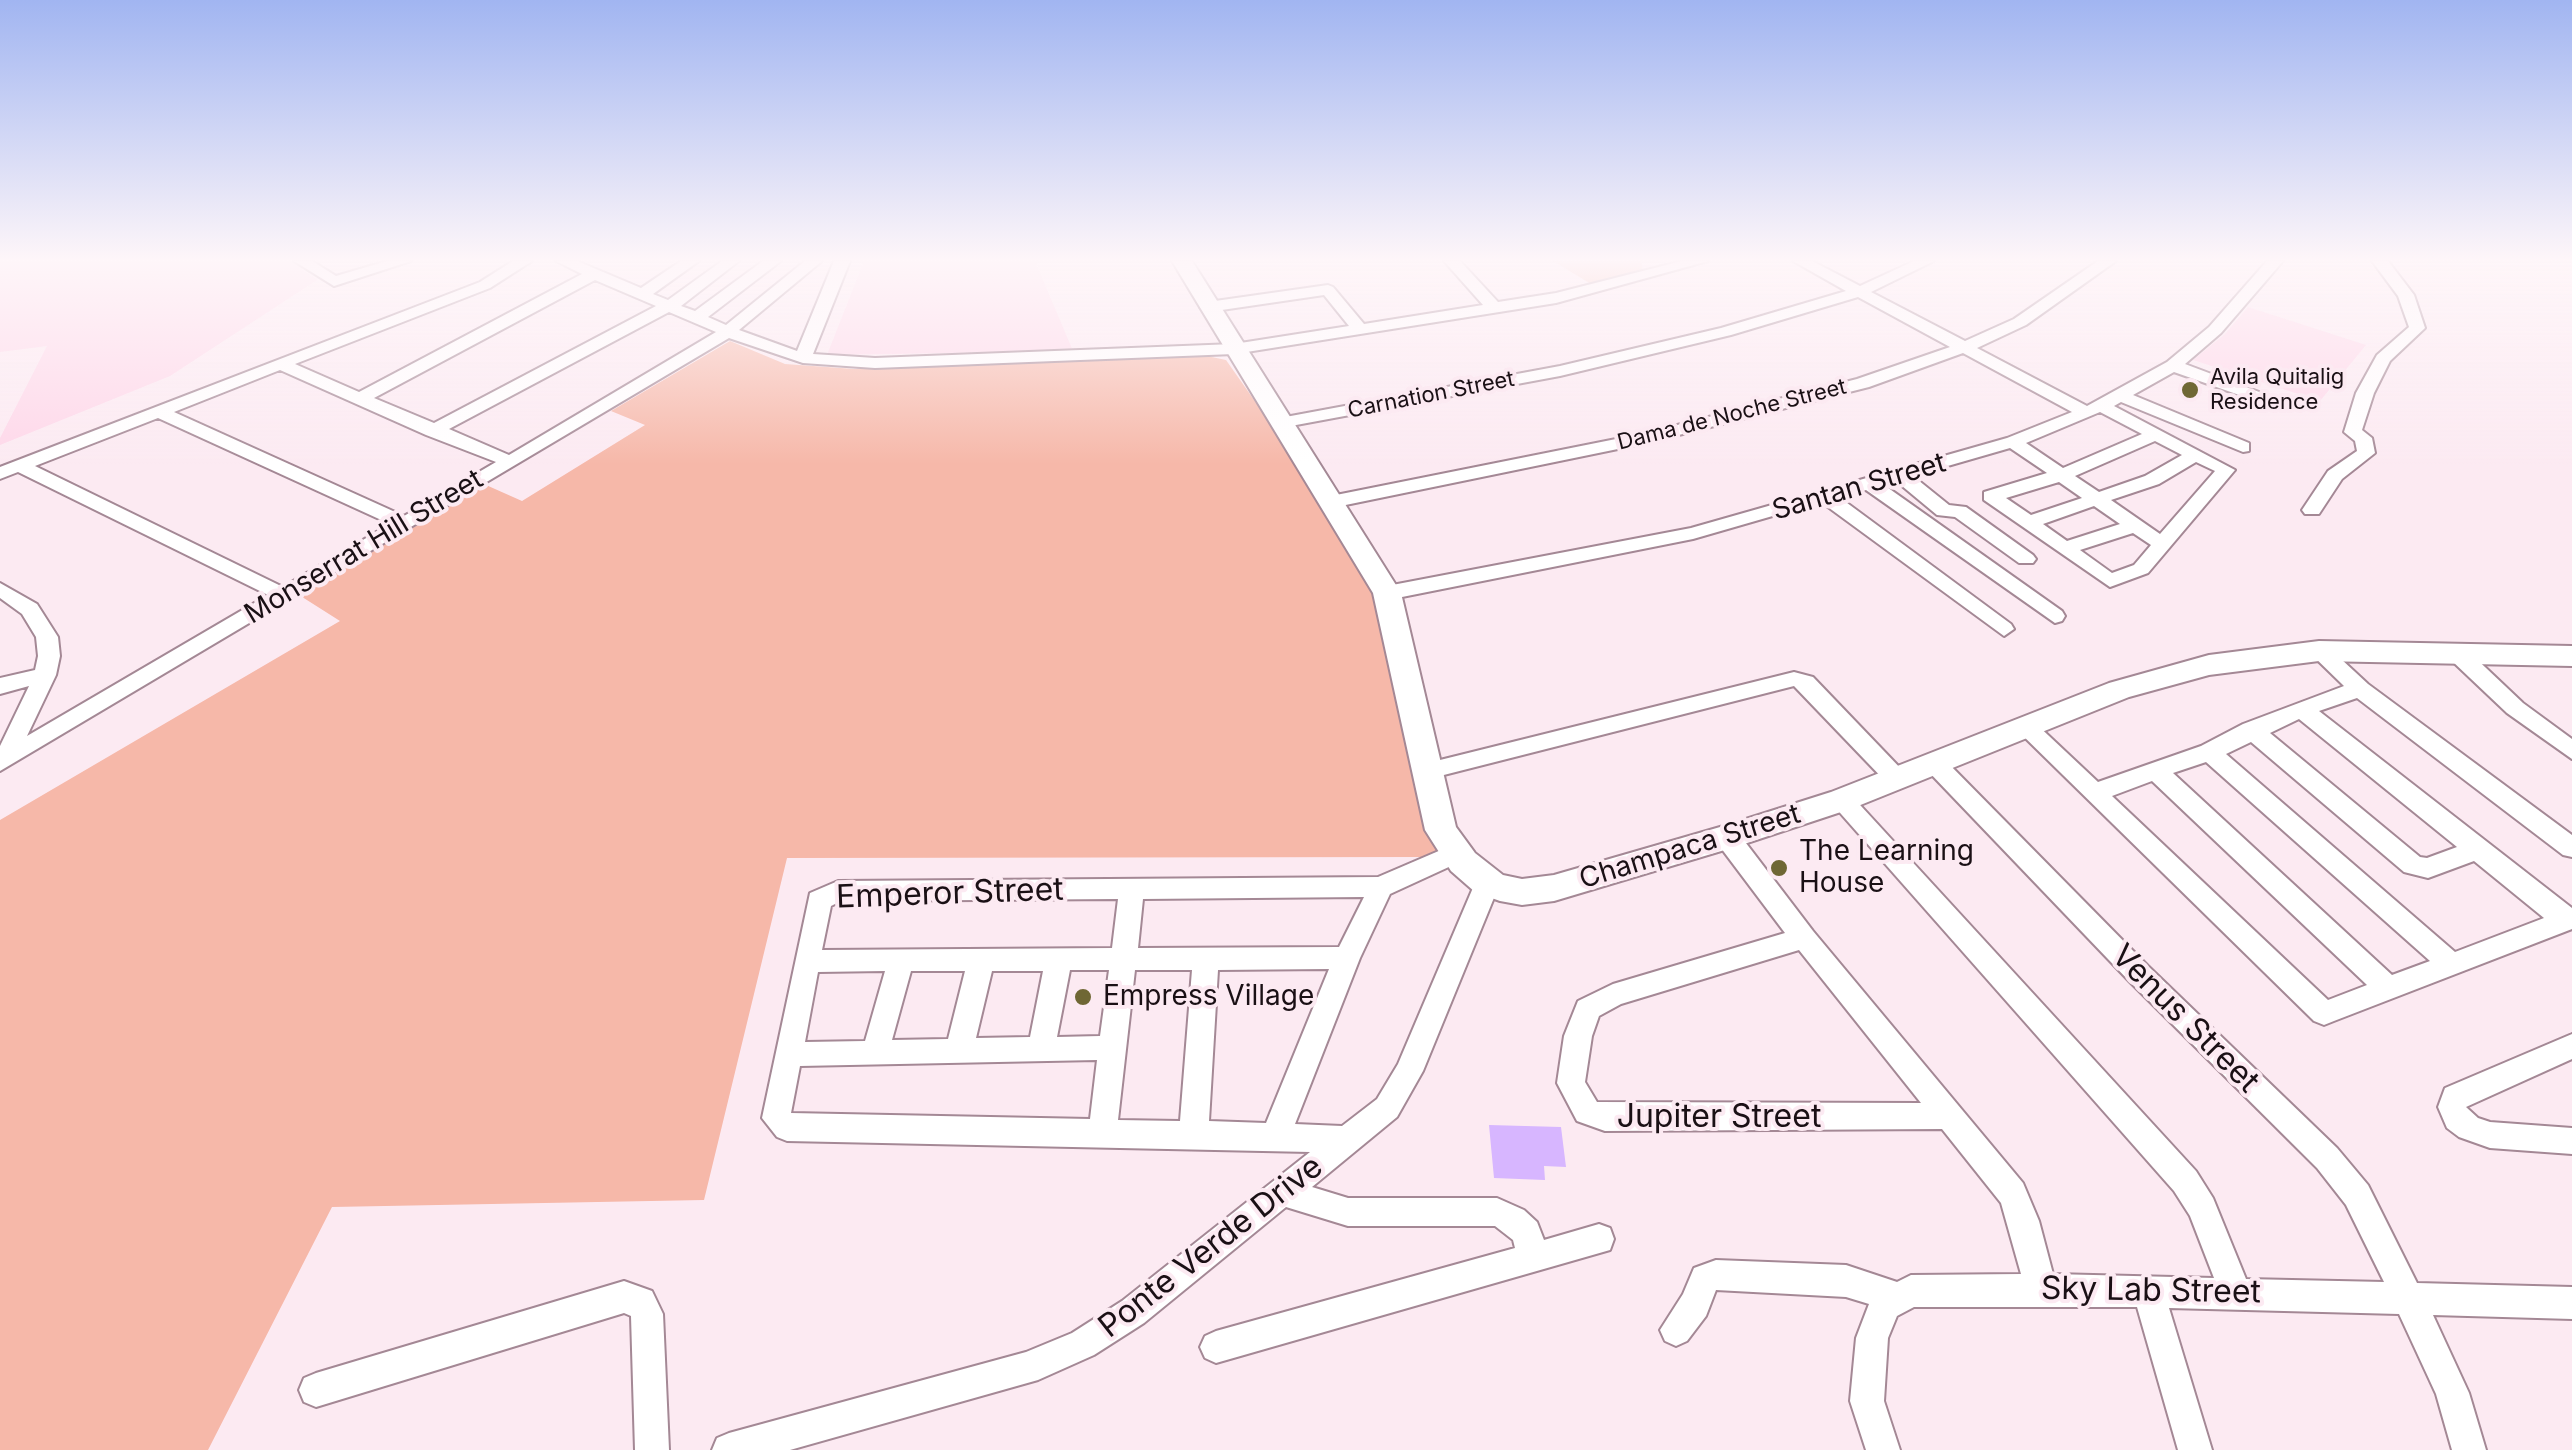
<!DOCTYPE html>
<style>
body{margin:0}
canvas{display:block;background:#fceaf2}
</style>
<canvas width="2572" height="1450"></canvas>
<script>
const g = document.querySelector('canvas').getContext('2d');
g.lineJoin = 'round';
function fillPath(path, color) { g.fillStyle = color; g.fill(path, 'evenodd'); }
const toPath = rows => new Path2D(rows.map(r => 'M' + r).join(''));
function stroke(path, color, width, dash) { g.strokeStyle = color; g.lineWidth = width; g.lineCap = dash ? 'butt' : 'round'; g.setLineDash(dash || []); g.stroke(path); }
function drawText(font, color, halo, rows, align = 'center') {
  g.font = font + ' Inter,sans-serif'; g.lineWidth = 8; g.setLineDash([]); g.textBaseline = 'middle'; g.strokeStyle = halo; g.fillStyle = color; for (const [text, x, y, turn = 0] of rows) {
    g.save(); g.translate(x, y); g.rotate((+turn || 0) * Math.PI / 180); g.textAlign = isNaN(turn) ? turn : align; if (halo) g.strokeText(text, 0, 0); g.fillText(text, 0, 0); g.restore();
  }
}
fillPath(toPath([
 [0,261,291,261,317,280,170,376,0,445,0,438,47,346,0,352],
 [864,261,1035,261,1073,351,827,355],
 [2248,307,2366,345,2320,401,2193,360,2225,334]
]), '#fed7e9');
fillPath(toPath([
 [1553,261,1641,261,1643,272,1591,284],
 [730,341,785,364,854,369,1202,355,1226,360,1271,424,1380,603,1417,789,1441,849,1424,857,787,858,704,1200,332,1207,208,1450,0,1450,0,820,340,621,299,595,486,485,522,501,645,425,611,411]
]), '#f6b8a9');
fillPath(toPath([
 [1489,1125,1561,1127,1566,1167,1544,1166,1545,1180,1494,1178]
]), '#d7b6ff');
const street = toPath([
 [294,261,312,261,336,276,387,261,411,261,334,286,294,261],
 [513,261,532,261,490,288,295,364,359,392,582,274,556,261,577,261,641,288,681,261,699,261,653,294,668,300,722,261,739,261,681,306,695,311,763,261,781,261,708,317,726,325,805,261,822,261,739,330,797,351,834,261,850,261,813,354,875,358,1234,344,1349,326,1324,295,1208,312,1200,307,1208,302,1328,285,1333,287,1364,324,1483,305,1444,261,1460,261,1498,302,1556,293,1682,261,1708,261,1556,303,1234,354,875,368,803,363,729,338,0,771,0,746,29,686,0,694,0,678,35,670,38,656,36,637,22,614,0,598,0,583,37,604,58,637,60,656,56,675,27,736,268,595,18,472,0,479,0,467,480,282,513,261],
 [595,280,656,306,434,423,374,398,595,280],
 [669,312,716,332,509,455,449,429,669,312],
 [280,370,426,435,496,462,404,516,174,412,280,370],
 [158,418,390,524,283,587,35,466,158,418],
 [1793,261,1812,261,1860,286,1914,261,1934,261,1871,292,1965,341,2014,319,2098,261,2116,261,2026,325,1977,348,2087,406,2167,362,2209,327,2267,261,2283,261,2221,333,2185,364,2291,404,2282,409,2276,408,2174,372,2133,395,2249,443,2249,451,2243,452,2121,402,2114,406,2235,470,2148,573,2110,587,1984,500,1984,492,2047,473,2010,448,1913,476,1949,505,1966,507,2033,555,2036,559,2033,563,2019,563,1955,517,1937,515,1896,481,1884,485,2062,611,2065,616,2062,621,2055,623,1866,490,1839,497,2011,624,2014,629,2004,636,1821,502,1693,539,1387,600,1377,593,1387,586,1691,528,2007,438,2072,412,1963,353,1869,387,1647,443,1331,508,1322,502,1331,496,1646,433,1857,379,1950,347,1858,297,1731,335,1560,376,1280,428,1271,423,1280,418,1560,366,1721,328,1846,291,1793,261],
 [2100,412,2142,434,2063,468,2026,443,2100,412],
 [2155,441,2182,455,2145,476,2099,492,2075,476,2155,441],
 [2196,462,2215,471,2160,534,2111,500,2159,484,2196,462],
 [2059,482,2082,498,2031,515,2006,498,2059,482],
 [2094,506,2120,524,2067,541,2043,524,2094,506],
 [2133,533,2151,545,2134,565,2112,573,2080,550,2133,533],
 [2372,261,2388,261,2414,295,2425,328,2390,361,2374,393,2362,430,2372,438,2375,453,2342,479,2319,514,2305,514,2302,510,2328,471,2357,451,2355,441,2344,432,2356,393,2377,355,2409,327,2398,296,2372,261],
 [2319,644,2327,646,2368,684,2572,835,2572,857,2563,855,2357,698,2319,711,2572,908,2572,929,2334,1021,2324,1025,2314,1021,2013,726,2016,720,2032,720,2098,782,2201,746,2243,724,2344,686,2308,651,2319,644],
 [2299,719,2457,847,2427,858,2420,857,2270,733,2299,719],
 [2251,742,2404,872,2428,878,2474,861,2544,918,2455,952,2226,754,2251,742],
 [2206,762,2430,961,2392,975,2173,773,2206,762],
 [2152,781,2367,985,2328,1000,2112,796,2152,781],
 [2459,648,2467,650,2523,703,2572,739,2572,759,2507,713,2451,660,2448,655,2459,648],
 [1794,672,1813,677,1905,773,1909,779,1905,785,1889,785,1794,686,1428,779,1420,777,1416,771,1420,765,1428,763,1794,672],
 [1935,756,1943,758,2148,966,2337,1148,2368,1185,2417,1283,2572,1287,2572,1319,2433,1315,2469,1393,2486,1450,2452,1450,2436,1394,2399,1314,2169,1308,2212,1450,2178,1450,2137,1307,1914,1307,1897,1316,1888,1338,1884,1401,1900,1450,1866,1450,1850,1401,1856,1338,1869,1304,1846,1297,1716,1290,1706,1316,1687,1341,1676,1346,1665,1341,1660,1330,1683,1294,1694,1268,1716,1260,1846,1265,1897,1282,1911,1275,2021,1274,2001,1203,1942,1129,1605,1131,1577,1121,1557,1083,1564,1036,1578,1001,1613,984,1785,933,1718,844,1715,837,1718,830,1727,828,1736,830,1813,931,2023,1183,2039,1221,2053,1274,2214,1278,2190,1216,2174,1191,1834,806,1830,800,1834,794,1842,791,1850,794,2196,1171,2213,1198,2246,1279,2384,1282,2346,1205,2317,1168,2130,982,1927,770,1923,764,1927,758,1935,756],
 [1799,950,1921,1103,1597,1102,1585,1082,1592,1036,1599,1016,1621,1004,1799,950],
 [1455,844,1464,846,1467,853,1464,860,1390,894,1360,958,1295,1124,1342,1126,1377,1099,1398,1064,1478,876,1487,873,1496,876,1500,883,1423,1071,1397,1117,1312,1187,1348,1198,1497,1198,1524,1210,1537,1222,1544,1240,1599,1224,1610,1228,1614,1239,1610,1250,1216,1363,1205,1358,1200,1347,1205,1336,1216,1331,1515,1248,1513,1240,1495,1226,1348,1226,1286,1207,1144,1323,1094,1355,1038,1380,790,1450,712,1450,717,1438,729,1433,1026,1352,1072,1333,1122,1301,1310,1152,787,1141,777,1137,762,1118,810,893,838,881,1378,877,1455,844],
 [1364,897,1339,947,1138,948,1143,899,1364,897],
 [1118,899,1112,948,822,950,831,906,841,901,1118,899],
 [1329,969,1266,1123,1209,1121,1218,970,1329,969],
 [1070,970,1109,970,1100,1036,1057,1037,1070,970],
 [1135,970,1192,970,1180,1121,1118,1120,1135,970],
 [885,971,865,1041,805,1042,818,972,885,971],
 [911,971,965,971,948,1039,892,1040,911,971],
 [992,971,1043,971,1030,1037,976,1038,992,971],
 [1097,1060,1090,1119,791,1113,800,1066,1097,1060],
 [2572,1034,2572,1059,2466,1107,2478,1118,2490,1122,2572,1128,2572,1154,2490,1148,2459,1137,2447,1128,2438,1107,2445,1088,2572,1034],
 [624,1281,652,1291,663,1314,669,1450,635,1450,631,1316,624,1313,316,1407,304,1402,299,1390,304,1378,316,1373,624,1281]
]);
const secondary = toPath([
 [1172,261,1192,261,1401,593,1456,827,1475,853,1503,875,1522,879,1554,875,1727,825,1831,792,2109,683,2209,655,2319,641,2572,646,2572,666,2319,661,2209,675,2129,697,1853,808,1738,846,1554,901,1522,905,1500,901,1475,892,1451,871,1425,830,1373,593,1172,261]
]);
stroke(street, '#a48895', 4);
stroke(secondary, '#a48895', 4);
fillPath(street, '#fff');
fillPath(secondary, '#fff');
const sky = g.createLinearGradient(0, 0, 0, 464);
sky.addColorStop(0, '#a1b5f1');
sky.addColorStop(0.56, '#fef6f9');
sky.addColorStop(1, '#fef6f900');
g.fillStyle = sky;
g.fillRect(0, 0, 2572, 464);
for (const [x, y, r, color] of [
 [2190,390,10,"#6f6734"],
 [1779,868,10,"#6f6734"],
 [1083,997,10,"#6f6734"]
]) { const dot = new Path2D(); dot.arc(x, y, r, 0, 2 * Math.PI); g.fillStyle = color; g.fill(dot); stroke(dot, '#fceaf2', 4); }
drawText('22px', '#1a1015', '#fceaf2', [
 ["Avila Quitalig",2210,377],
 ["Residence",2210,402]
], 'left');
drawText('22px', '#1a1015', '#fceaf2', [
 ["Carnation Street",1431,395,-11],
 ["Dama de Noche Street",1732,415,-14]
]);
drawText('28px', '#1a1015', '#fceaf2', [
 ["Santan Street",1859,487,-16],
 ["Monserrat Hill Street",364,547,-31],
 ["Champaca Street",1690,847,-17]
]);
drawText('28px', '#1a1015', '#fceaf2', [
 ["The Learning",1799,852],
 ["House",1799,884],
 ["Empress Village",1103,997]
], 'left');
drawText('32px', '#1a1015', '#fceaf2', [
 ["Emperor Street",950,894,-2],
 ["Venus Street",2185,1019,45],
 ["Jupiter Street",1719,1117],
 ["Ponte Verde Drive",1211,1247,-38],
 ["Sky Lab Street",2151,1291,1]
]);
</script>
